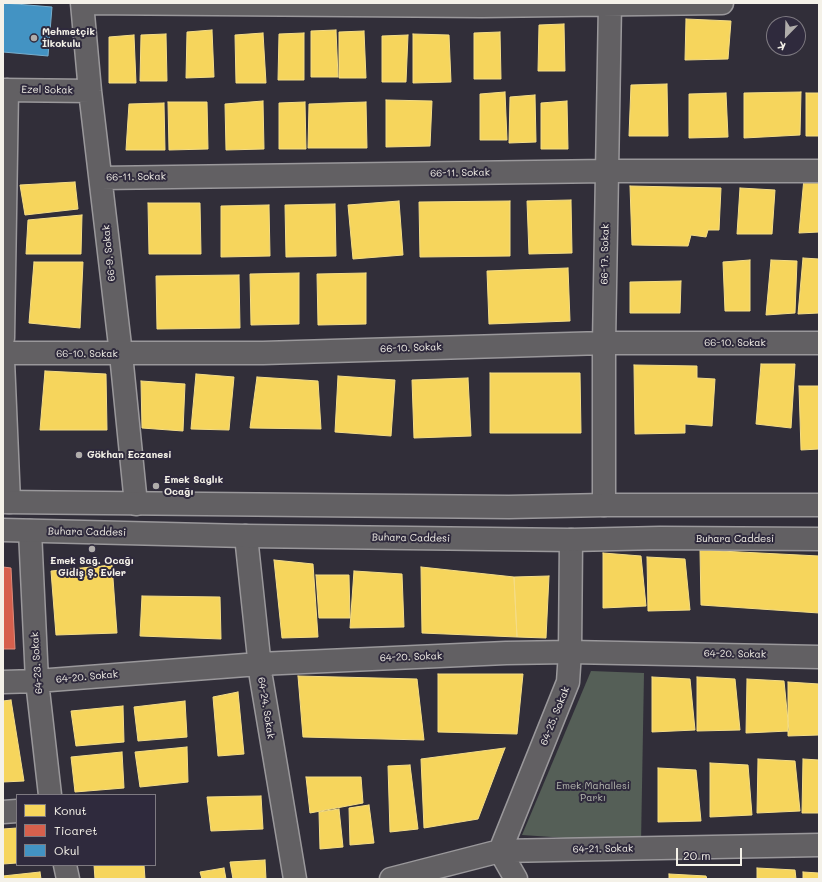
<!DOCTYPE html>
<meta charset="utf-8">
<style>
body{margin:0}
#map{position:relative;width:822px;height:882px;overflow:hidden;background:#312e39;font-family:Mali,sans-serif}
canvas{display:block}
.frame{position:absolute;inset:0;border:4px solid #f4f1e8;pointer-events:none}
.legend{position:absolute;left:16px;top:794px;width:140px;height:72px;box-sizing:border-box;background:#2f2a3d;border:1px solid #7e7a81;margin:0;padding:5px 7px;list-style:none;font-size:12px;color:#f4f1e8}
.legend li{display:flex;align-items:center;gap:8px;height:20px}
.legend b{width:20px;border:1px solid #7e7a81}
.north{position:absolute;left:766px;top:16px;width:40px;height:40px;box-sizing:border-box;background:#2f2a3d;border:1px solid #7e7a81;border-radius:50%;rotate:203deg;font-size:11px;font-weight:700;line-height:16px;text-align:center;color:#f4f1e8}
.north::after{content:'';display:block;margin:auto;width:14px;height:18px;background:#b0adab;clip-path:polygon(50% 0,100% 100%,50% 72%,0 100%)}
.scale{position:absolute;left:676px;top:848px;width:66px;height:18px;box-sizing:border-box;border:2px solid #f4f1e8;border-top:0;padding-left:5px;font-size:12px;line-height:14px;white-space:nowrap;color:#f4f1e8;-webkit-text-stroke:3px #2f2a3d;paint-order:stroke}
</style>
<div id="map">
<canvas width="822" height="882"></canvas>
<div class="frame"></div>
<ul class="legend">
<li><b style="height:11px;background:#f6d55c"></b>Konut</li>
<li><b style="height:11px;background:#d6604d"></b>Ticaret</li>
<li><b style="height:11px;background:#4393c3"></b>Okul</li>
</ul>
<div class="north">K</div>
<div class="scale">20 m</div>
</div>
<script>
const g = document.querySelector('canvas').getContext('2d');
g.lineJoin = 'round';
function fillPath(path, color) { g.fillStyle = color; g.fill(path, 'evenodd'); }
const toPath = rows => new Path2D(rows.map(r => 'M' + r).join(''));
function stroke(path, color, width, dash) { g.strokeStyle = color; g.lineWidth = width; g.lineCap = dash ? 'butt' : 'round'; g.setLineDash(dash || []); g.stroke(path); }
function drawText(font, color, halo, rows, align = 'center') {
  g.font = font + ' Mali,sans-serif'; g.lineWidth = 4; g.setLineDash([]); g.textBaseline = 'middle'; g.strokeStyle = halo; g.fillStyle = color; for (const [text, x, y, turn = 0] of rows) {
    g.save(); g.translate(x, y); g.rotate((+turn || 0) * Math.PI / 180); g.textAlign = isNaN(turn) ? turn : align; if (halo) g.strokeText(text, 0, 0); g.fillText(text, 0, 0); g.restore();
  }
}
fillPath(toPath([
 [591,671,644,673,641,843,522,835]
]), '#555f57');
const homes = toPath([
 [686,19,731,21,728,59,685,60,686,19],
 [564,24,565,71,538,71,539,25,564,24],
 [212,30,214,77,186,78,187,32,212,30],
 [336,30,338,77,311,77,311,31,336,30],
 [364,31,366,78,339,78,339,32,364,31],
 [500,32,501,79,474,79,474,33,500,32],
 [263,33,266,83,236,83,235,35,263,33],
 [304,33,304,80,278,80,279,34,304,33],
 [166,34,167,81,140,81,141,35,166,34],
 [413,34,449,35,451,82,413,83,413,34],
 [134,35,136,83,109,83,109,37,134,35],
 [408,35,406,82,382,82,382,36,408,35],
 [667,84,668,136,629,136,631,85,667,84],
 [505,92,507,140,480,140,480,94,505,92],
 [801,92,800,135,744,138,744,93,801,92],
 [726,93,728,137,689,138,689,94,726,93],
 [806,93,819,93,819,136,806,136,806,93],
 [535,95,536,142,509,143,510,97,535,95],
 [386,100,432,101,430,146,386,147,386,100],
 [263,101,264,149,226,150,225,104,263,101],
 [567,101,568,149,541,149,541,103,567,101],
 [168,102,207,102,208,149,169,150,168,102],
 [305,102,306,149,279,149,279,103,305,102],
 [366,102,367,148,308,148,309,104,366,102],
 [164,103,165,150,126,150,129,104,164,103],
 [804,178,819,179,819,232,799,233,804,178],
 [75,182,78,209,25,215,20,185,75,182],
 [630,186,721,188,719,230,708,230,706,237,691,235,688,246,632,245,630,186],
 [740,188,775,190,772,234,737,234,740,188],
 [571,200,572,253,529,254,527,201,571,200],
 [399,201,403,255,353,259,348,205,399,201],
 [510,201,510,256,420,257,419,202,510,201],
 [148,203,200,203,201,254,149,254,148,203],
 [335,204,336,256,286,257,285,205,335,204],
 [269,205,270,256,221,257,221,206,269,205],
 [82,215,81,254,26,254,28,220,82,215],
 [803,258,819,259,819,313,798,314,803,258],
 [750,260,750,311,725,311,723,262,750,260],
 [771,260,797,261,795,313,766,315,771,260],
 [34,262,83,262,80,328,29,323,34,262],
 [568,268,570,321,489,324,487,271,568,268],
 [299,273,299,324,251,325,250,274,299,273],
 [366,273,366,324,318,325,317,274,366,273],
 [239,275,240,328,157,329,156,276,239,275],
 [681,281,680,313,630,313,630,282,681,281],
 [761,364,795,364,791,428,756,424,761,364],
 [634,365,697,366,697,378,715,379,712,426,685,424,685,433,635,434,634,365],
 [45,371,106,374,107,430,40,430,45,371],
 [490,373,580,373,581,433,490,433,490,373],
 [196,374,234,377,229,430,191,429,196,374],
 [338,376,395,380,391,436,335,432,338,376],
 [257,377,318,381,321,429,250,428,257,377],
 [468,378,471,436,414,438,412,380,468,378],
 [141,381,185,384,183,431,142,428,141,381],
 [799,386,819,386,819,449,801,450,799,386],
 [700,550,819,556,819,613,701,605,700,550],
 [603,553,641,556,646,606,603,608,603,553],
 [647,557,685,559,690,610,648,611,647,557],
 [274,560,313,564,318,637,282,638,274,560],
 [112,565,117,633,56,635,51,571,112,565],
 [421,567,514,577,517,637,422,633,421,567],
 [354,571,402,574,404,627,350,628,354,571],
 [316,575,349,575,350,618,319,618,316,575],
 [549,576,546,638,517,637,514,577,549,576],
 [142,596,220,597,221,639,140,636,142,596],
 [438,674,523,674,517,734,438,732,438,674],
 [298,676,417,679,424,740,303,737,298,676],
 [652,677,690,679,695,730,652,732,652,677],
 [697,677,735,679,740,730,697,731,697,677],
 [747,679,784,681,789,731,746,733,747,679],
 [788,682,819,684,819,735,788,736,788,682],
 [238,692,244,754,218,756,213,697,238,692],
 [11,700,24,781,3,782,3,701,11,700],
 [185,701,187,737,138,741,134,707,185,701],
 [123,706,124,742,76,746,71,711,123,706],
 [187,747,188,782,140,787,135,752,187,747],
 [505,748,478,819,424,828,421,759,505,748],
 [122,752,124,788,75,792,71,757,122,752],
 [758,759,795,761,800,811,757,813,758,759],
 [803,759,819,760,819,813,802,813,803,759],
 [710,763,748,765,752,815,710,817,710,763],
 [410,765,418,829,390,832,388,766,410,765],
 [658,768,696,770,701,821,658,822,658,768],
 [306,777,361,777,363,803,310,813,306,777],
 [261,796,263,829,211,831,207,797,261,796],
 [369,805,374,843,350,845,349,808,369,805],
 [339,809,343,847,320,849,319,812,339,809],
 [17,828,17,863,3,864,3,829,17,828],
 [265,860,266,879,233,879,230,862,265,860],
 [94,865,144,865,145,879,95,879,94,865],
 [224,868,226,879,202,879,200,872,224,868],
 [757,868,795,870,796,879,757,879,757,868],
 [40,872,41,879,3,879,3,876,40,872],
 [803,872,819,873,819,879,803,879,803,872],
 [669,874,706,876,707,879,669,879,669,874]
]);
fillPath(homes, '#f6d55c');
stroke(homes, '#f5dd86', 1);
const shops = toPath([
 [3,567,11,568,15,649,3,649,3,567]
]);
fillPath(shops, '#d6604d');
stroke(shops, '#df8c7c', 1);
const schools = toPath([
 [3,3,52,7,48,56,3,52,3,3]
]);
fillPath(schools, '#4393c3');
stroke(schools, '#78afce', 1);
const minor = toPath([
 [82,3,482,6,722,3],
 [82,3,90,91,121,354,136,504],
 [3,90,90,91],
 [101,178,607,171,819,171],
 [3,338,7,90],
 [3,353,263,353,604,343,819,343],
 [3,360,9,502],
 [604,505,604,343,610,3],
 [30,531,37,681,50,795],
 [246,536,261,677,295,879],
 [3,682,37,681,259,664,506,653,570,652,819,657],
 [3,812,17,811],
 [65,865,68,879],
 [391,879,500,851,819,845],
 [516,879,500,851,568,682,570,652,571,540]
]);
const major = toPath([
 [3,502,509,507,604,505,819,505],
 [3,530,246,536,571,540,660,538,819,539]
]);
stroke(minor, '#9a989b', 25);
stroke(major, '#9a989b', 25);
stroke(minor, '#626063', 22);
stroke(major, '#626063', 22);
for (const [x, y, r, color] of [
 [34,38,4,"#b0adab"],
 [79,455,4,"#b0adab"],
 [156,486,4,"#b0adab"],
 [92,549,4,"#b0adab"]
]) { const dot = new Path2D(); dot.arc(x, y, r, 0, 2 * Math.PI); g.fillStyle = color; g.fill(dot); stroke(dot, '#2f2a3d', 1.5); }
drawText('bold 10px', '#f4f1e8', '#2f2a3d', [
 ["Mehmetçik",42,32],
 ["İlkokulu",42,44],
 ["Gökhan Eczanesi",87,455],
 ["Emek Saglık",164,480],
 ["Ocağı",164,492],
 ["Emek Sağ. Ocağı",92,561,"center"],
 ["Gidiş Ş. Evler",92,573,"center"]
], 'left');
drawText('10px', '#f4f1e8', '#2f2a3d', [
 ["Ezel Sokak",47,90,1],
 ["66-11. Sokak",460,173,-1],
 ["66-11. Sokak",136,177,-1],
 ["66-9. Sokak",109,253,-96],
 ["66-17. Sokak",605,254,-89],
 ["66-10. Sokak",735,343],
 ["66-10. Sokak",411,348,-2],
 ["66-10. Sokak",87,354],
 ["Buhara Caddesi",87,532,1],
 ["Buhara Caddesi",411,538,1],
 ["Buhara Caddesi",735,539],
 ["64-20. Sokak",735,654,1],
 ["64-20. Sokak",411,657,-2],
 ["64-23. Sokak",37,663,-94],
 ["64-20. Sokak",87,677,-5],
 ["64-24. Sokak",266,708,81],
 ["64-25. Sokak",555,716,-68],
 ["64-21. Sokak",603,849,-1]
]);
drawText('10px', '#b7bab0', '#2f2a3d', [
 ["Emek Mahallesi",593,786],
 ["Parkı",593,798]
]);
</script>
